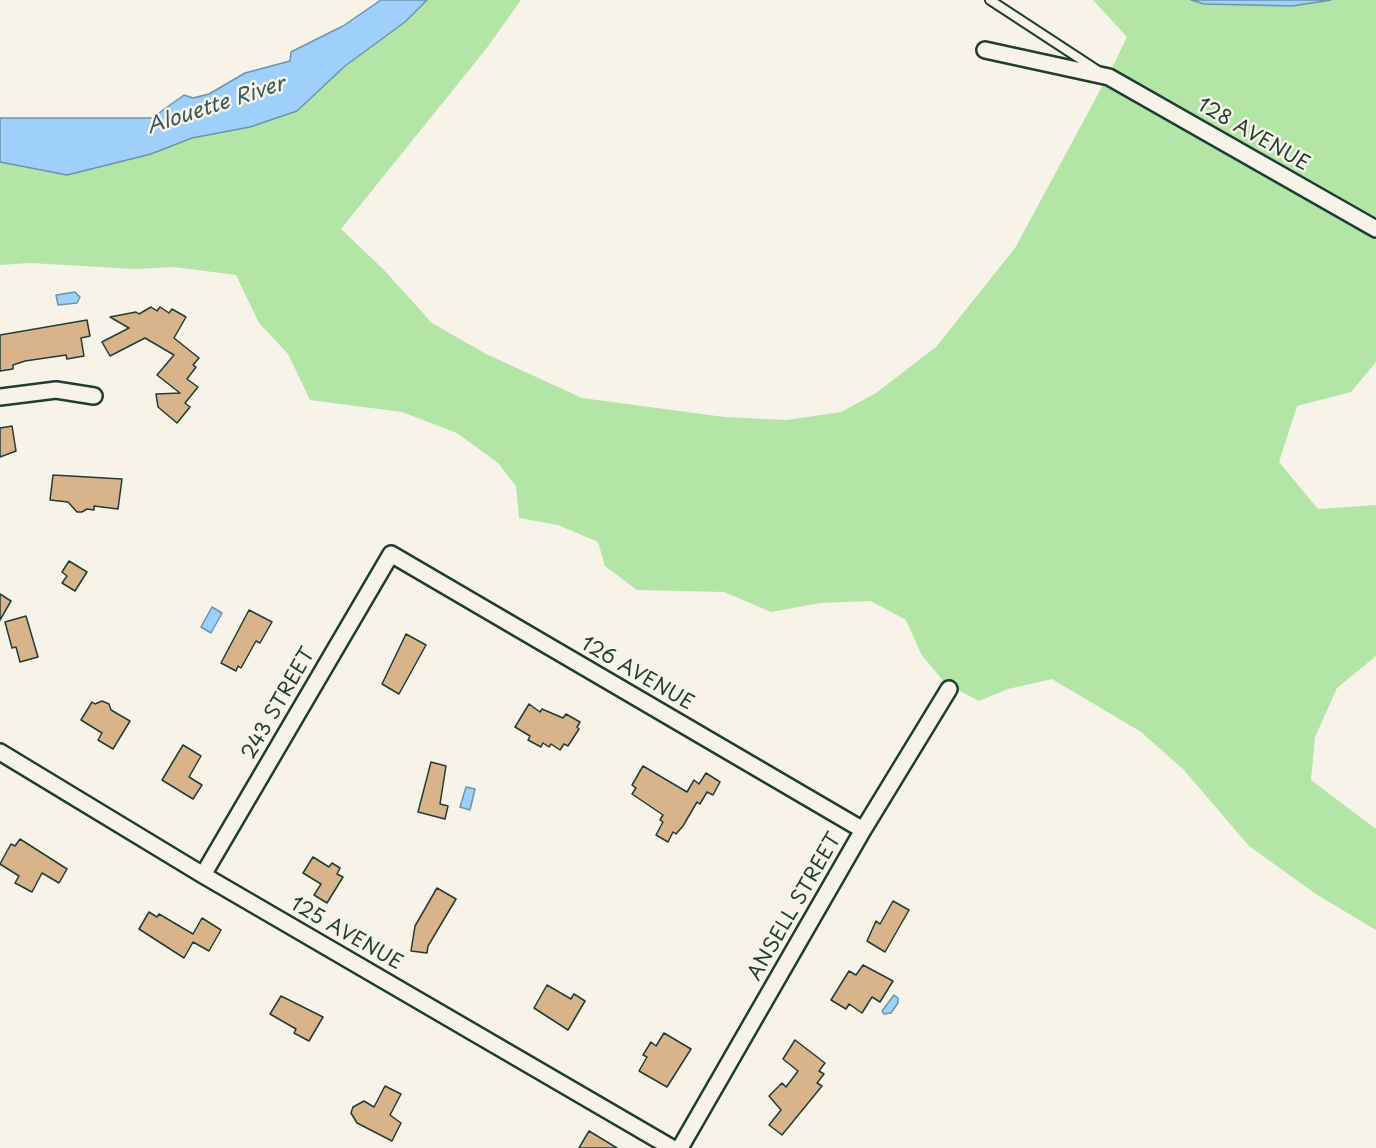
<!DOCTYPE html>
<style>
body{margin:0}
canvas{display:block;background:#f7f3e8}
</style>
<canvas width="1376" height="1148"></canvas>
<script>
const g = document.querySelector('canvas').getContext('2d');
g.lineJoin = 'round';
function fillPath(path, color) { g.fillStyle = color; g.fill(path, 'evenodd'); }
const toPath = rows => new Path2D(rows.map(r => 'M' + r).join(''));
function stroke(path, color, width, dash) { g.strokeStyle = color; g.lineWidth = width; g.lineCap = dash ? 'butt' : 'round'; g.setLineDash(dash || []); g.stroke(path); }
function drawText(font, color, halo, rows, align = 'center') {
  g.font = font + ' "Playpen Sans",sans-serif'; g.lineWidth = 5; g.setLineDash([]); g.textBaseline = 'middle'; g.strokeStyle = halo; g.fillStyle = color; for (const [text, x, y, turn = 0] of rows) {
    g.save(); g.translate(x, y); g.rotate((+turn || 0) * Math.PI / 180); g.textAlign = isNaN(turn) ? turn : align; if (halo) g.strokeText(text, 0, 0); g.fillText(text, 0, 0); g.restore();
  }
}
fillPath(toPath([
 [427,0,521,0,486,49,341,229,384,270,432,323,486,354,582,398,724,417,787,420,841,412,876,393,936,347,1015,248,1103,85,1376,239,1376,362,1351,392,1297,406,1279,462,1318,509,1376,505,1376,656,1337,688,1315,737,1311,780,1376,829,1376,930,1316,894,1249,846,1183,769,1141,732,1052,679,1008,689,979,701,945,683,921,654,906,620,871,601,820,603,771,612,724,592,637,590,605,566,598,542,558,525,519,518,516,486,498,463,457,433,402,412,310,400,288,354,259,323,236,275,174,267,135,269,30,263,0,265,0,162,67,175,151,154,192,138,250,127,345,66,405,22],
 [1093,0,1191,0,1204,4,1292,6,1331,0,1376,0,1376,218,1112,68,1127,37]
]), '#b3e5a6');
const water = toPath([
 [381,0,427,0,405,22,345,66,297,111,250,127,192,138,151,154,67,175,0,162,0,118,152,118,184,95,193,98,209,94,245,73,290,61,291,52,343,26,381,0],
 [1191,0,1331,0,1292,6,1204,4,1191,0],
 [75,292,80,297,77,303,58,305,56,295,75,292],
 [212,607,222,613,211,633,201,627,212,607],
 [466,787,475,789,470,810,460,807,466,787],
 [894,995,898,998,898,1003,891,1013,884,1014,882,1011,894,995]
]);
fillPath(water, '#9fcffb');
stroke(water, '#6c95ab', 1.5);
const building = toPath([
 [151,307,157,311,160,307,169,313,172,309,186,317,174,338,199,358,193,365,196,367,187,379,198,387,185,403,190,407,177,423,158,407,156,394,180,393,157,375,174,355,145,338,110,356,102,342,129,328,110,317,136,312,139,314,151,307],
 [87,320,90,336,81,338,84,356,67,359,66,355,25,361,13,365,13,369,0,371,0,335,87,320],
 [12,426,16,451,0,457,0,428,12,426],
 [53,475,122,479,118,509,94,506,94,510,87,509,82,512,77,512,68,502,50,500,53,475],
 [69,561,87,572,75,591,62,583,67,576,62,572,69,561],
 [0,594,11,601,0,620,0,594],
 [249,610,272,622,260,643,256,641,241,668,238,666,236,671,221,663,249,610],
 [26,616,38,657,20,662,16,647,12,648,5,622,26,616],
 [406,634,426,645,399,694,382,684,406,634],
 [102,701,109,704,111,710,130,721,113,749,98,740,102,733,81,720,92,702,95,704,102,701],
 [529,704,540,712,542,709,563,718,566,714,580,722,577,727,579,729,568,746,564,744,560,750,551,744,549,747,543,743,541,747,528,740,530,736,515,727,529,704],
 [183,745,201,756,189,777,202,785,193,799,162,780,183,745],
 [431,762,446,766,440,804,448,806,445,819,418,812,431,762],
 [643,766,687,792,694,780,699,784,706,773,720,782,713,795,707,792,700,804,697,802,683,826,676,834,673,832,668,842,656,835,663,822,660,820,663,815,632,794,636,788,632,785,643,766],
 [20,839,67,869,59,883,42,873,32,892,15,883,19,876,0,864,11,844,15,846,20,839],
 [313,857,329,867,332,863,340,868,337,874,343,877,327,903,314,895,321,884,303,873,313,857],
 [437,888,456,899,428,946,427,953,411,951,415,926,437,888],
 [893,901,909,910,885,952,867,941,876,921,880,924,893,901],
 [149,912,157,917,159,914,193,934,202,918,221,930,209,951,193,942,184,958,139,929,149,912],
 [863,965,893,981,880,1002,872,997,862,1013,849,1004,846,1009,831,1000,849,971,856,975,863,965],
 [547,985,571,999,574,994,585,1001,568,1030,534,1008,547,985],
 [281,996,323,1017,309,1041,294,1033,296,1029,270,1014,281,996],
 [664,1033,691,1049,667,1087,639,1071,647,1057,643,1055,651,1042,656,1046,664,1033],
 [795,1040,825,1063,819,1071,824,1074,817,1083,822,1086,782,1135,769,1125,781,1110,769,1096,782,1083,786,1087,798,1071,783,1059,795,1040],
 [385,1086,401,1094,390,1115,401,1123,392,1141,357,1123,351,1113,353,1107,364,1101,374,1107,385,1086],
 [589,1131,617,1148,579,1148,589,1131]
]);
fillPath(building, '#d9b48b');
stroke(building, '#1f3d34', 1.5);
const lane = toPath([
 [990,0,1097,70]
]);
const street = toPath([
 [985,50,1109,77,1376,229],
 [0,397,56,390,94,396],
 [0,752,203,875,672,1148],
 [203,875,391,554,863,830],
 [680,1148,863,830,949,689]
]);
stroke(lane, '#1f3d34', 12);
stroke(street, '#1f3d34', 20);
stroke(lane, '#f7f3e8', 8);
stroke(street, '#f7f3e8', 15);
drawText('20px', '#1f3d34', '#f7f3e8', [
 ["128 AVENUE",1253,135,30],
 ["126 AVENUE",637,674,30],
 ["243 STREET",279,704,-60],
 ["ANSELL STREET",795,907,-60],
 ["125 AVENUE",346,934,30]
]);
drawText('italic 21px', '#395a5c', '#f7f3e8', [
 ["Alouette River",216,106,-18]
]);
</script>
